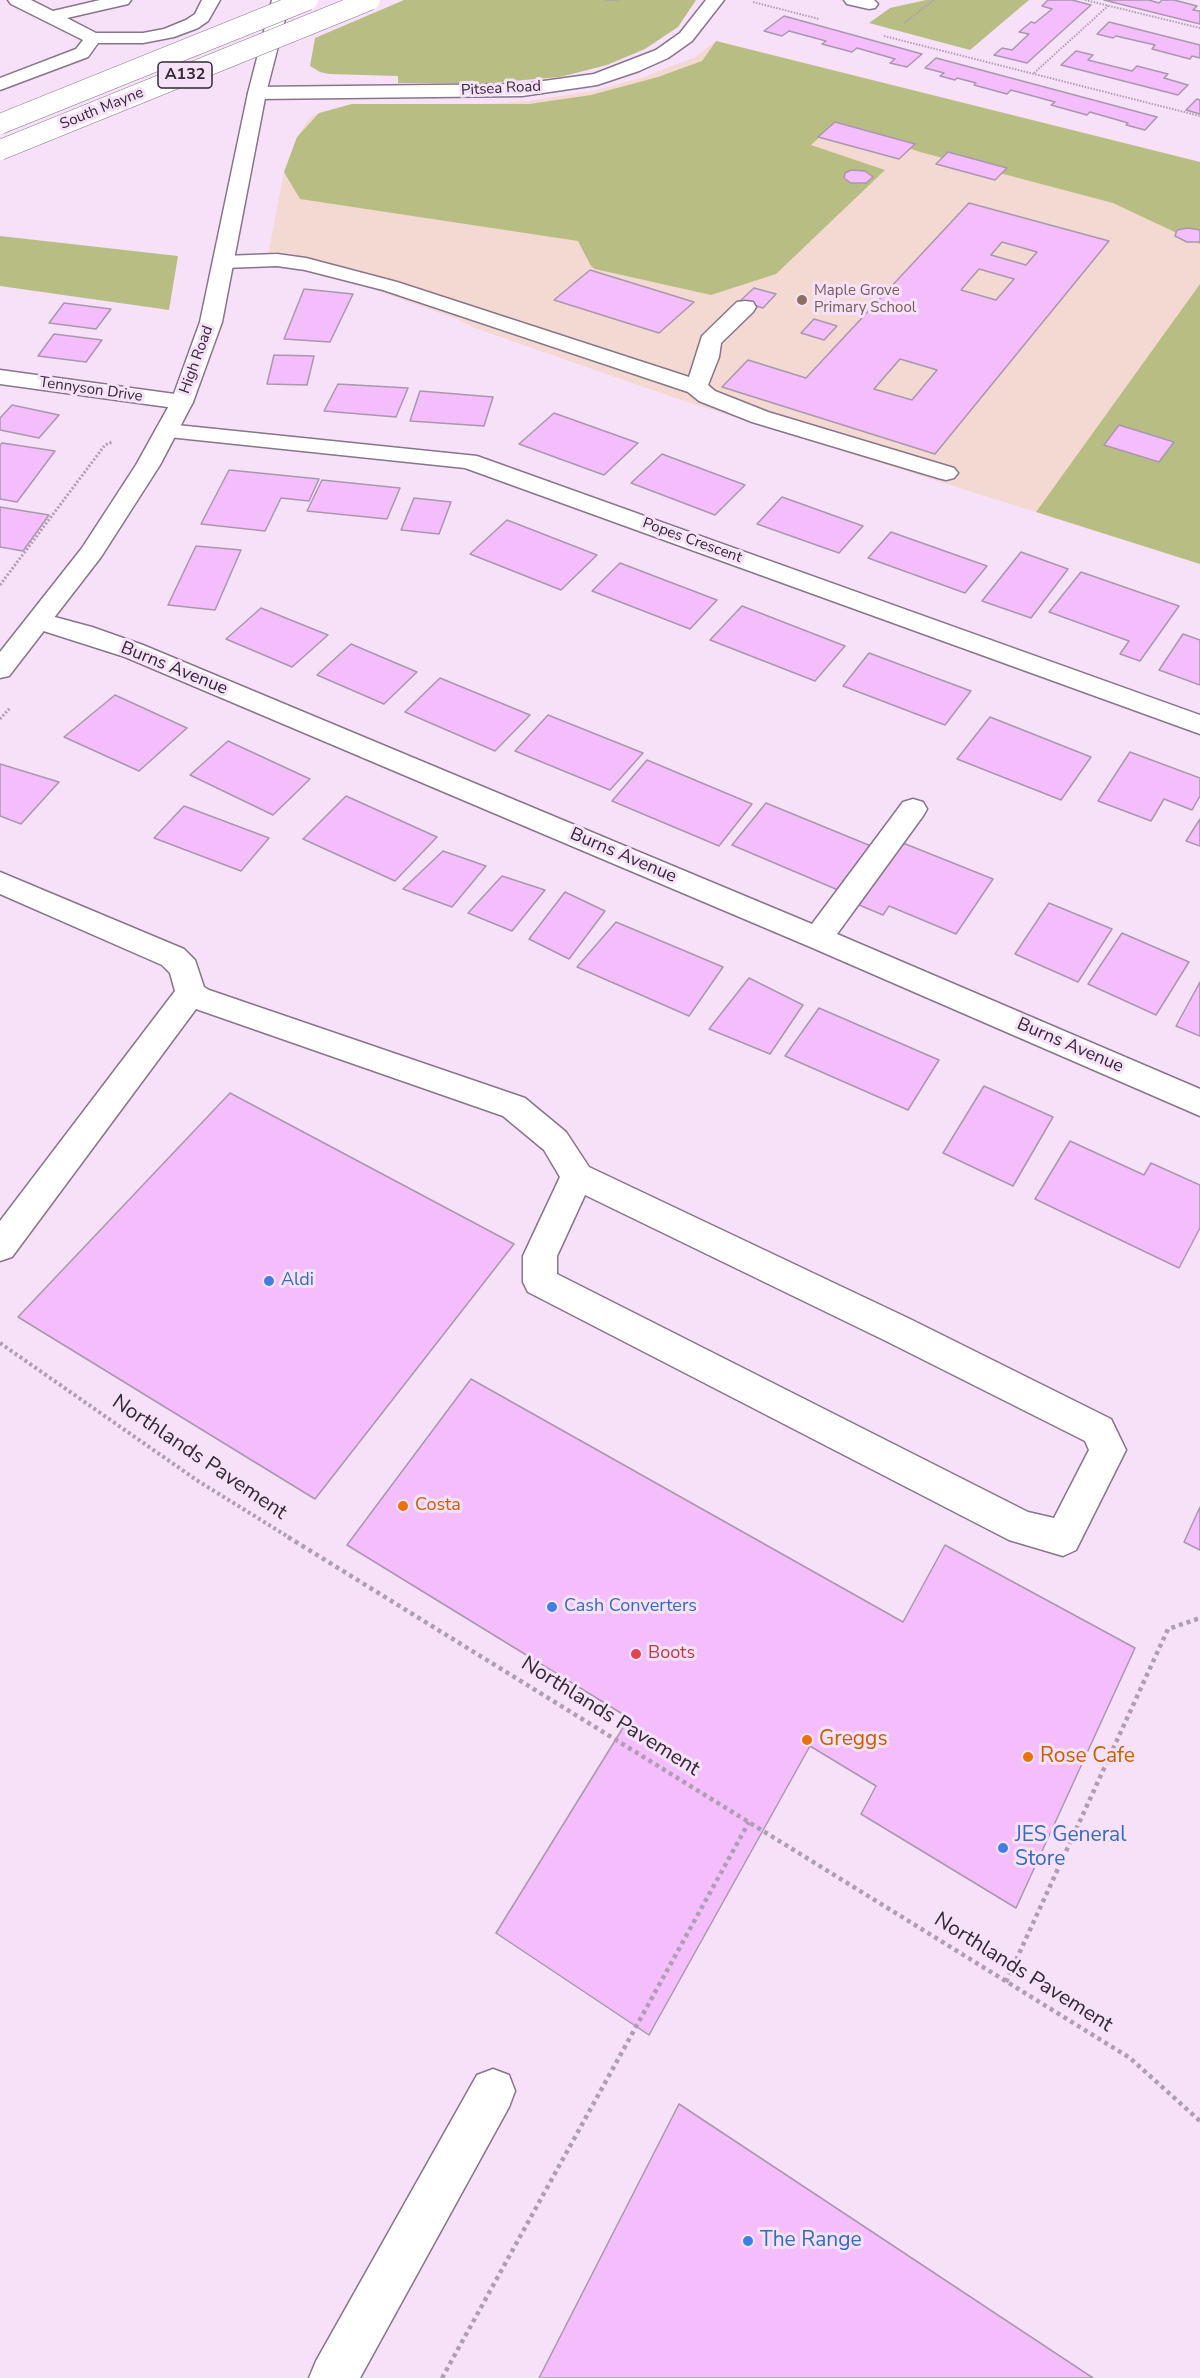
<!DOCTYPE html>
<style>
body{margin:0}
canvas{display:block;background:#f6e1f9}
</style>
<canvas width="1200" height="2378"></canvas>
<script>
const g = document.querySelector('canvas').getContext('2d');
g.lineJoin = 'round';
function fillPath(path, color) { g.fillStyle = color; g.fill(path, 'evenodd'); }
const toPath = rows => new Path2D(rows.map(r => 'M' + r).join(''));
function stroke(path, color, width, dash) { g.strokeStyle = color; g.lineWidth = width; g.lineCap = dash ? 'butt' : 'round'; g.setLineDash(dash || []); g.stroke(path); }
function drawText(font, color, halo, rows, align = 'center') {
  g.font = font + ' "Nunito Sans",sans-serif'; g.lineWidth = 6; g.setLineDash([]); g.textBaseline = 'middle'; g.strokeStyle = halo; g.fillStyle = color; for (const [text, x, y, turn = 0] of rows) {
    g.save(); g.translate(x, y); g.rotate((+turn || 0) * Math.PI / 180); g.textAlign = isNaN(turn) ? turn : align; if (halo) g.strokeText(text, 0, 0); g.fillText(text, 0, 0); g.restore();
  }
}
fillPath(toPath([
 [716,41,1200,162,1200,564,678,399,472,327,454,318,353,282,285,266,266,266,284,172,297,137,308,120,316,114,352,104,487,104,528,101,593,91,644,77,695,57]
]), '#f3d9d2');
fillPath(toPath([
 [404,0,696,0,678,27,645,49,607,65,560,77,489,83,398,83,398,76,329,74,320,72,310,66,315,38],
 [926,0,1029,0,970,50,869,23,890,8],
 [716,41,1200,162,1200,244,1113,203,920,152,835,123,811,145,885,170,776,274,711,295,595,269,591,266,578,241,300,199,284,172,297,137,319,113,352,104,529,104,591,95,658,77,702,61],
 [0,236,178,256,169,310,0,286],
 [1200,284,1200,564,1036,512]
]), '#b8be83');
const building = toPath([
 [1048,0,1072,0,1091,5,1027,63,994,55,1002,48,1012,50,1029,34,1019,32,1031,22,1035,23,1052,9,1042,6,1048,0],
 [1104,0,1149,0,1159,3,1162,0,1174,0,1197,6,1193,10,1200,11,1200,24,1104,0],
 [784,16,922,54,907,67,890,63,895,59,857,48,852,52,822,44,826,41,789,31,782,36,764,31,784,16],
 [1109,22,1200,45,1200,58,1192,56,1190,59,1152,49,1155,45,1116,36,1113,38,1097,34,1109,22],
 [1076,51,1093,55,1088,60,1132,71,1137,66,1168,74,1164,78,1188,85,1178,95,1061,65,1076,51],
 [936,58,1157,117,1145,130,1126,125,1128,123,1090,112,1087,115,1051,105,1055,102,1011,90,1007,94,974,85,976,83,957,78,955,80,940,76,944,73,925,68,936,58],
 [1197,99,1200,100,1200,114,1186,110,1197,99],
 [835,122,915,144,899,159,818,137,835,122],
 [948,152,1007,168,995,180,936,164,948,152],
 [851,170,865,171,873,177,866,183,851,183,844,178,845,173,851,170],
 [969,203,1109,241,935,454,722,387,748,360,806,378,969,203],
 [1002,242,1037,252,1026,265,991,255,1002,242],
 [979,269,1014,279,996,300,961,290,979,269],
 [900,359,937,370,912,400,874,389,900,359],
 [1188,228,1200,230,1200,242,1187,242,1175,236,1177,230,1188,228],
 [590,270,694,302,659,333,554,300,590,270],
 [754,288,776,294,763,308,740,301,754,288],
 [304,289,353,294,330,342,284,339,304,289],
 [64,303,111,309,96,329,49,323,64,303],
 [814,319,837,326,824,340,801,333,814,319],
 [54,334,102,340,86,362,38,356,54,334],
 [274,355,314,356,307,385,267,384,274,355],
 [338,384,408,388,396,417,324,411,338,384],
 [420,391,493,397,484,426,410,421,420,391],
 [12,405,59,415,39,438,0,430,0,418,12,405],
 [554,413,638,443,604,475,519,444,554,413],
 [1119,425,1174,442,1159,462,1104,445,1119,425],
 [2,443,55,451,17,502,0,499,0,445,2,443],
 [662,454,745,485,715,515,631,483,662,454],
 [229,470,319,479,309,501,281,498,265,531,201,524,229,470],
 [322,480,400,488,387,519,307,511,322,480],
 [782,497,863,526,839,553,757,524,782,497],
 [414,498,451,502,439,534,401,530,414,498],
 [0,507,49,515,23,551,0,547,0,507],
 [507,520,597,555,561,590,470,554,507,520],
 [891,532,987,566,965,593,868,558,891,532],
 [196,546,241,550,215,610,168,605,196,546],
 [1021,552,1068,569,1031,618,982,601,1021,552],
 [620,563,717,600,690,629,592,591,620,563],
 [1081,572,1179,606,1140,661,1120,654,1129,641,1049,612,1081,572],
 [742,606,845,646,815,681,710,640,742,606],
 [261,608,328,635,292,667,226,639,261,608],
 [1183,634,1200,640,1200,685,1159,670,1183,634],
 [351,644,417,672,384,704,317,675,351,644],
 [869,653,971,691,945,725,843,686,869,653],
 [440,678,530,715,495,751,405,712,440,678],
 [115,695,187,728,139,771,64,737,115,695],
 [548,715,643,753,610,790,515,751,548,715],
 [990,717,1091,757,1061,800,957,759,990,717],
 [228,741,310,779,273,815,190,775,228,741],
 [1130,752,1200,778,1200,796,1192,810,1164,799,1151,821,1098,801,1130,752],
 [647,760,752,804,719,846,612,801,647,760],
 [0,764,59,782,21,824,0,816,0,764],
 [346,796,437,837,395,881,303,839,346,796],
 [766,803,871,846,838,890,732,845,766,803],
 [184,806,269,838,241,871,154,838,184,806],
 [1200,819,1200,846,1186,841,1200,819],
 [903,843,993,879,956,934,889,906,883,915,859,905,903,843],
 [443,851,486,866,452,907,403,889,443,851],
 [502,876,545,890,512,931,468,913,502,876],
 [565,892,605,911,569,959,529,939,565,892],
 [1049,903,1112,929,1078,982,1015,954,1049,903],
 [616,922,723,967,689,1016,577,967,616,922],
 [1122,933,1189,962,1156,1015,1088,984,1122,933],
 [749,978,803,1005,770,1054,709,1029,749,978],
 [1200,982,1200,1036,1176,1026,1200,982],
 [819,1008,939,1060,908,1110,785,1056,819,1008],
 [984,1086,1053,1117,1013,1186,943,1153,984,1086],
 [230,1093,514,1244,315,1499,18,1317,230,1093],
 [1070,1141,1144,1175,1151,1163,1200,1185,1200,1228,1179,1268,1035,1199,1070,1141],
 [471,1379,903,1622,945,1545,1135,1648,1016,1908,861,1814,876,1786,810,1746,649,2035,496,1933,629,1718,347,1545,471,1379],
 [1200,1507,1200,1550,1184,1542,1200,1507],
 [679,2104,1093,2378,539,2378,679,2104]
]);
fillPath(building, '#f4bdfc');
stroke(building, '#aa97ad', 1.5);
const minor = toPath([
 [8,0,31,0,53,11,100,0,131,0,128,4,67,18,96,33,143,33,164,29,186,20,195,14,202,0,220,0,208,21,198,28,174,37,143,43,98,43,88,57,0,90,0,78,76,49,83,40,11,4,8,0],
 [706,0,724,0,692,41,668,58,639,71,597,85,522,96,257,99,250,97,248,93,250,89,257,87,522,84,594,74,656,50,680,33,706,0],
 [844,0,874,0,878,4,875,8,869,9,847,4,844,0],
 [277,254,306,258,397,282,689,377,702,336,737,302,745,301,753,302,756,307,753,312,721,343,719,357,708,385,715,391,768,412,954,468,958,473,954,478,946,480,938,478,752,422,699,401,688,392,383,290,305,270,277,266,224,268,217,266,214,262,217,258,224,256,277,254],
 [0,370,182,395,190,397,193,402,190,407,182,409,0,384,0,370],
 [167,424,477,456,1200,715,1200,734,465,468,159,436,155,431,159,426,167,424],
 [40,613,92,627,143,645,812,924,903,802,913,799,923,802,927,809,923,816,837,934,1200,1089,1200,1116,808,946,125,657,31,627,27,621,31,615,40,613],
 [0,872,184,949,195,960,204,987,209,990,525,1098,566,1132,589,1167,910,1319,1111,1419,1126,1450,1076,1550,1063,1556,1009,1540,528,1292,523,1282,523,1256,560,1177,544,1150,503,1116,196,1009,12,1257,0,1261,0,1221,175,991,170,973,162,965,0,894,0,872],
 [585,1195,886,1341,1085,1441,1089,1450,1054,1518,1028,1512,557,1274,557,1256,585,1195],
 [493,2069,509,2075,515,2091,509,2107,360,2378,309,2378,316,2361,477,2075,493,2069]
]);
const major = toPath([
 [272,0,290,0,266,93,222,322,193,402,160,465,101,557,9,676,0,678,0,652,82,548,136,465,171,402,200,322,248,93,272,0]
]);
stroke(minor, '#88758a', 3);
stroke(major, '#88758a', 3);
stroke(toPath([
 [606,0,621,0],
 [1085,0,1200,28],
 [753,2,819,19],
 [904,23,934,0],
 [884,36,1200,116],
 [1034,73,1108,6]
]), '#ae9eb1', 2, [1.5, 1.5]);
stroke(toPath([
 [0,585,105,445,112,442],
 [0,719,10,708]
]), '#ae9eb1', 3, [2, 2]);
stroke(toPath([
 [0,1343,198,1481,290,1538]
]), '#ae9eb1', 4, [3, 3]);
stroke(toPath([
 [288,1537,1130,2058,1200,2121],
 [1006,1982,1168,1629,1200,1618],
 [442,2378,749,1822]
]), '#ae9eb1', 4.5, [4, 4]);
fillPath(minor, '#fff');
fillPath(major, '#fff');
const majorBridge = toPath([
 [0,124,308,0],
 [0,150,370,0]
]);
stroke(majorBridge, '#88758a', 21, []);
stroke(majorBridge, '#fff', 20);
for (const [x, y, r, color] of [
 [802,300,6,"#8d6e63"],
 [269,1281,6,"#3f7fe0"],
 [403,1506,6,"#e8710a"],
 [552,1607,6,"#3f7fe0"],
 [636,1654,6,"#e0444e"],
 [807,1740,6,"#e8710a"],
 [1028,1757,6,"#e8710a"],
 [1003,1848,6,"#3f7fe0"],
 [748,2241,6,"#3f7fe0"]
]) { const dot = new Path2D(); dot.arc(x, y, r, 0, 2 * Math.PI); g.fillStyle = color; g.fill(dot); stroke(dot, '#f6e1f9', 2); }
drawText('15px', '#312933', '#f6e1f9', [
 ["Pitsea Road",501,89,-3],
 ["South Mayne",102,109,-22],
 ["High Road",197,360,-70],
 ["Tennyson Drive",91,390,8],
 ["Popes Crescent",692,541,20]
]);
drawText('15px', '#785e54', '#f6e1f9', [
 ["Maple Grove",814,291],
 ["Primary School",814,308]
], 'left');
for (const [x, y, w] of [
 [185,75,54]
]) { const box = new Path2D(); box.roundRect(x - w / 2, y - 13, w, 26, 4.5); g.fillStyle = '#f6e1f9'; g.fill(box); stroke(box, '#312933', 1.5); }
drawText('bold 16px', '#312933', null, [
 ["A132",185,75]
]);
drawText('18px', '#312933', '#f6e1f9', [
 ["Burns Avenue",174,669,22],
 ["Burns Avenue",623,856,23],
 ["Burns Avenue",1070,1046,23]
]);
drawText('18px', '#366cbe', '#f6e1f9', [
 ["Aldi",281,1281],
 ["Cash Converters",564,1607]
], 'left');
drawText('18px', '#c56008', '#f6e1f9', [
 ["Costa",415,1506]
], 'left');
drawText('18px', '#be3a42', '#f6e1f9', [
 ["Boots",648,1654]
], 'left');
drawText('21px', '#312933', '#f6e1f9', [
 ["Northlands Pavement",199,1458,34],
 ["Northlands Pavement",610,1717,32],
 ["Northlands Pavement",1023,1973,32]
]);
drawText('21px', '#c56008', '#f6e1f9', [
 ["Greggs",819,1740],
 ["Rose Cafe",1040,1757]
], 'left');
drawText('21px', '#366cbe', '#f6e1f9', [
 ["JES General",1015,1836],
 ["Store",1015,1860],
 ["The Range",760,2241]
], 'left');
</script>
